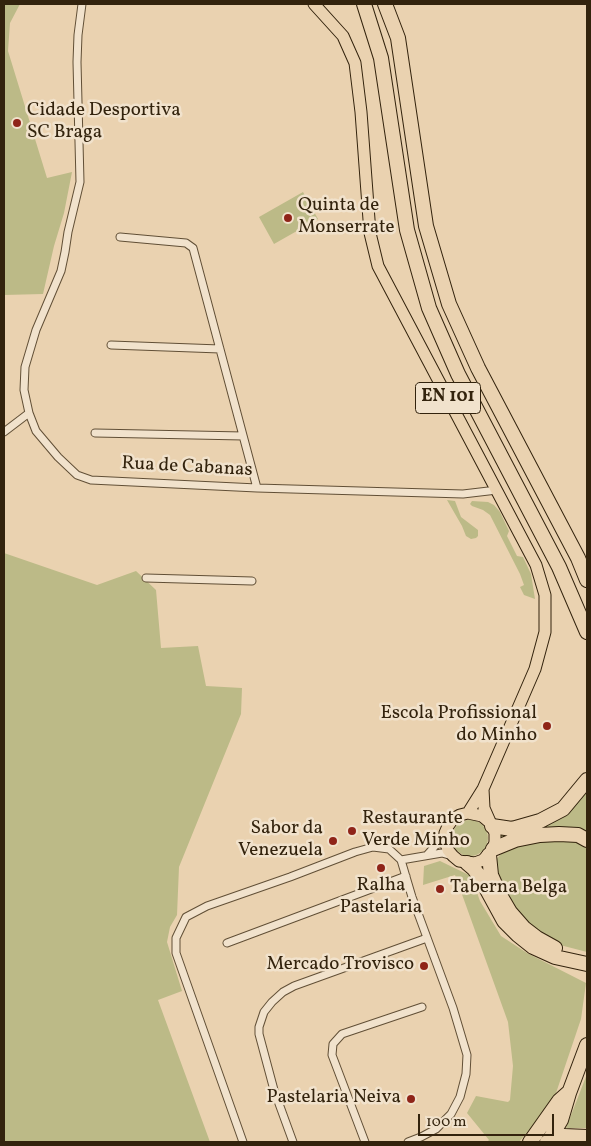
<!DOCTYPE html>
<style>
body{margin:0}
#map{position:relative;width:591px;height:1146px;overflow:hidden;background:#ead2b0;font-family:Vollkorn,serif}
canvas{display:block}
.frame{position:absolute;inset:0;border:5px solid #33230d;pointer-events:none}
.scale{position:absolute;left:418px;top:1114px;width:136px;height:22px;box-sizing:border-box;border:2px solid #33230d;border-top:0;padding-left:6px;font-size:15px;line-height:18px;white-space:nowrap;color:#33230d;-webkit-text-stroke:4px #f1e2cc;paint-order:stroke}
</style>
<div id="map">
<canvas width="591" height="1146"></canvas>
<div class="frame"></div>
<div class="scale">100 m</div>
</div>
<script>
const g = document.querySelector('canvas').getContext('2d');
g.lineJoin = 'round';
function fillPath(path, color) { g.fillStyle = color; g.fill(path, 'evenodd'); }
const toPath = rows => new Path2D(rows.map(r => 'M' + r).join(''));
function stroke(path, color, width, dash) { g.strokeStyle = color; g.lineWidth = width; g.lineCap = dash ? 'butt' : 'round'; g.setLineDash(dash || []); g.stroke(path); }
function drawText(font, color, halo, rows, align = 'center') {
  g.font = font + ' Vollkorn,serif'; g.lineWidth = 5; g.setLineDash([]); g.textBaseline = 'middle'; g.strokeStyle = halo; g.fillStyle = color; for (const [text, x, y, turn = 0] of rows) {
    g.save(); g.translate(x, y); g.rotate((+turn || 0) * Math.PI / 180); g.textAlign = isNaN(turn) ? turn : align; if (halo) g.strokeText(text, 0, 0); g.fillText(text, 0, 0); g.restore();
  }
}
fillPath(toPath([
 [4,4,20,4,10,23,8,51,47,178,72,172,64,213,54,246,43,294,4,295],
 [303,192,318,219,274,244,259,217],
 [447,500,455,501,461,517,478,530,478,536,476,538,471,539,466,536,462,526],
 [472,501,488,502,494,505,500,512,509,531,507,536,517,556,523,557,531,574,535,599,524,595,520,587,524,585,520,574,490,515,483,510,472,506,470,504],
 [4,553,97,585,136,571,156,590,161,648,198,646,206,686,242,688,241,714,179,867,177,915,170,927,167,942,182,991,158,1000,210,1142,4,1142],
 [587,787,587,834,500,840,500,832,508,834],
 '452 838a18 18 0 1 1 36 0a18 18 0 1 1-36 0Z',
 [557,840,571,840,587,848,587,952,560,945,526,925,502,891,494,862,506,848],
 [440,861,471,876,480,901,501,936,527,953,586,983,581,1019,556,1093,546,1110,519,1142,487,1142,489,1140,467,1113,476,1096,508,1102,510,1100,513,1066,508,1022,455,875,423,885,424,866],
 [587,1074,587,1128,566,1128]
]), '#bcba87');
const street = toPath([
 [82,4,78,35,77,62,80,182,68,232,65,252,61,271,36,330,25,367,24,390,29,413,36,431,58,457,77,475,91,480,257,488,463,494,497,490],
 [120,237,186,243,193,248,257,488],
 [111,345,220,349],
 [4,432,29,413],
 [95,433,243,436],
 [146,578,252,581],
 [427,855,436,845,445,841],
 [401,860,412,897,453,1008,467,1055,466,1074,460,1097,451,1114,436,1129,421,1137,408,1142],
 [401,860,442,853,452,856],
 [227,943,406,876],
 [243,1142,176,953,176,938,186,917,207,906,290,877,355,852,373,847,389,849,401,860],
 [293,1142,274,1090,259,1034,259,1027,264,1012,272,1002,283,992,294,986,427,938],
 [365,1142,332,1055,333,1044,342,1034,422,1007]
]);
const primary = toPath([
 [314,4,343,36,355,63,361,112,370,233,378,266,536,565,545,595,545,632,535,669,483,789,468,813],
 [483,789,484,808,495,833,495,842,493,849,483,860,475,863,459,861,453,856,448,850,445,841,445,833,448,826,453,819,460,815,468,813,482,816,488,821]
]);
const highway = toPath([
 [364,4,381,58,407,230,429,308,458,374,559,567,587,632],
 [385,4,398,38,426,226,449,304,478,368,578,558,587,580],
 [492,826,512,829,540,821,563,809,587,780],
 [493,849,515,840,540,835,559,834,578,835,587,840],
 [489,855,491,875,500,895,510,912,524,928,537,938,555,948],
 [467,863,474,869,480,877,504,921,518,935,533,947,555,957,587,964],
 [530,1142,559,1101,568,1093],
 [547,1142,564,1136,587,1137],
 [548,1142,561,1120,569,1093,587,1045]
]);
stroke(street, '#614f36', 9);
stroke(primary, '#33230d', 13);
stroke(highway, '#33230d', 16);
stroke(street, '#f1e2cc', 7);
stroke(primary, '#ead2b0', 11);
stroke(highway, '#ead2b0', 14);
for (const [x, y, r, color] of [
 [17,123,5,"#8f2418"],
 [288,218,5,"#8f2418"],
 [547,726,5,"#8f2418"],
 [352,831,5,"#8f2418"],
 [333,841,5,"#8f2418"],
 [381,868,5,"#8f2418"],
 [440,889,5,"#8f2418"],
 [424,966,5,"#8f2418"],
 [411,1099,5,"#8f2418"]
]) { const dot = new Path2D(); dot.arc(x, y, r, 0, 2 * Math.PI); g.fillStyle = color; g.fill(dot); stroke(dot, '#f1e2cc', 2); }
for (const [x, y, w] of [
 [448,398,65]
]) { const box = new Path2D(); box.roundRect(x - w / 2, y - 15.5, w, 31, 4); g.fillStyle = '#f1e2cc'; g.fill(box); stroke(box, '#33230d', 1); }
drawText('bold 18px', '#33230d', null, [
 ["EN 101",448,398]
]);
drawText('19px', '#33230d', '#f1e2cc', [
 ["Cidade Desportiva",27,112],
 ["SC Braga",27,134],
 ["Quinta de",298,207],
 ["Monserrate",298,229],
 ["Escola Profissional",537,715,"right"],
 ["do Minho",537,737,"right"],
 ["Restaurante",362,820],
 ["Verde Minho",362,842],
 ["Sabor da",323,830,"right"],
 ["Venezuela",323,852,"right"],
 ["Ralha",381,887,"center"],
 ["Pastelaria",381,909,"center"],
 ["Taberna Belga",450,889],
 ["Mercado Trovisco",414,966,"right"],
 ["Pastelaria Neiva",401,1099,"right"]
], 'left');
drawText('19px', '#33230d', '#f1e2cc', [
 ["Rua de Cabanas",187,468,3]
]);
</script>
